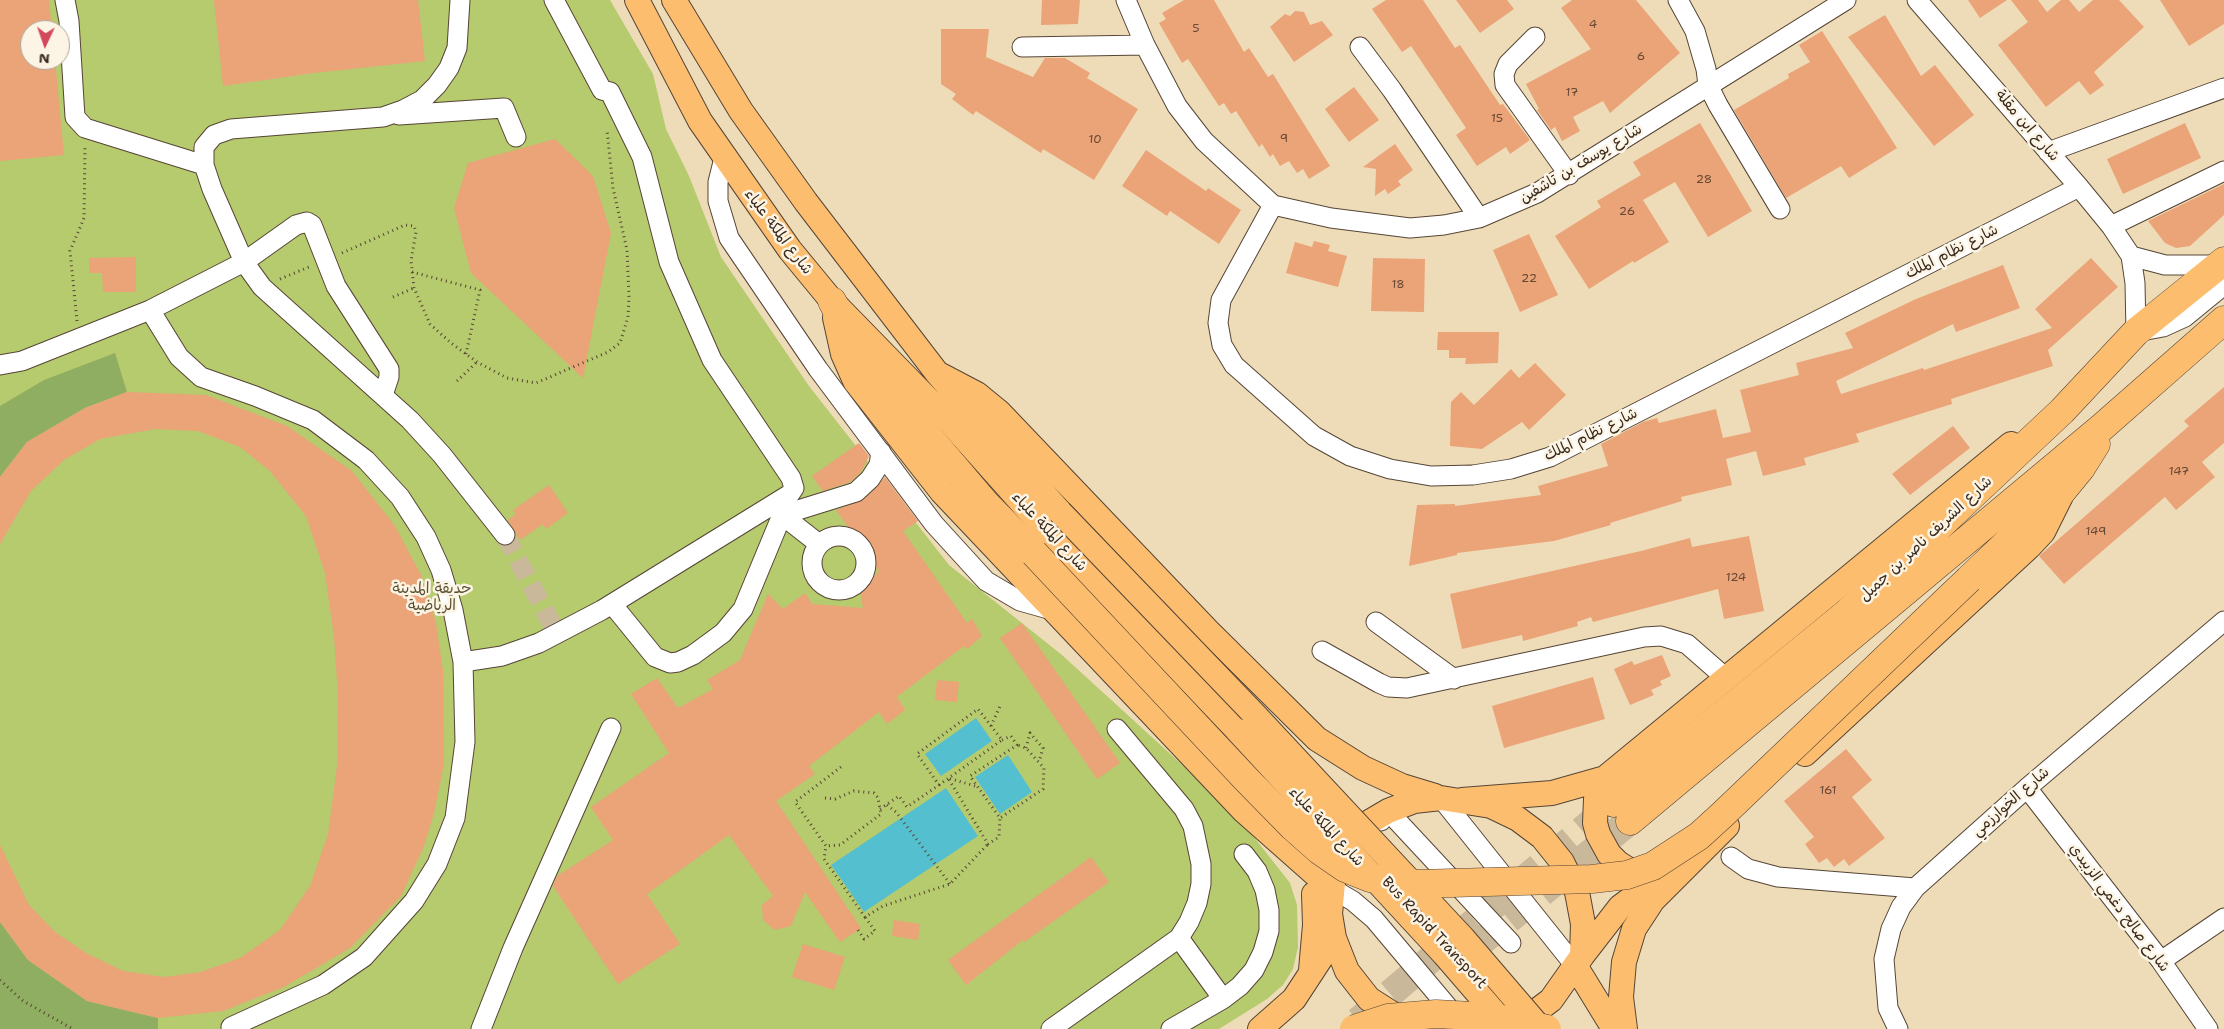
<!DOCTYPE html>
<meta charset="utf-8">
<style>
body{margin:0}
#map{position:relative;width:2224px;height:1029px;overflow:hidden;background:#eedcb9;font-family:"Shantell Sans",sans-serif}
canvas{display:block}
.north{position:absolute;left:20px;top:20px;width:50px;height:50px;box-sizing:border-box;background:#fcf5e5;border:1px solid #afa495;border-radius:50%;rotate:183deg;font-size:14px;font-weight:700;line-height:20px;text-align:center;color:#3b2a1e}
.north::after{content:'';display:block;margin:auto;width:18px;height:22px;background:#d1495b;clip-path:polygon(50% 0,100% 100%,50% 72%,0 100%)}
</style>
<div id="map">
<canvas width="2224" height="1029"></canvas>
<div class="north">N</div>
</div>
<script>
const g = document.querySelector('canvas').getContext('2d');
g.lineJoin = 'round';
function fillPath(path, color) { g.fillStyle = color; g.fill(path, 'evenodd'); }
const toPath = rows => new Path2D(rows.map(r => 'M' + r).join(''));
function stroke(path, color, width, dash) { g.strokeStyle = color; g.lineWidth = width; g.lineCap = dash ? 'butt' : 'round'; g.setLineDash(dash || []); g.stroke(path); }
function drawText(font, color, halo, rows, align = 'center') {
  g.font = font + ' "Shantell Sans","Playpen Sans Arabic",sans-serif'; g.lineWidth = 5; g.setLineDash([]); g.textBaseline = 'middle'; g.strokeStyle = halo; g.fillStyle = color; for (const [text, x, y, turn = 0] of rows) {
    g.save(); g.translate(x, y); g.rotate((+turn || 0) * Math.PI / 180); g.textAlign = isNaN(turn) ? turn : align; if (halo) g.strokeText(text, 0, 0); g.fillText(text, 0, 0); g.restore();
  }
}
fillPath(toPath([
 [0,0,610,0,653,74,666,129,689,176,721,257,809,386,949,565,1062,655,1235,813,1290,883,1297,905,1298,947,1293,969,1283,985,1267,999,1219,1029,0,1029],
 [30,30,60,30,60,60,30,60]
]), '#b6ca6e');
fillPath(toPath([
 [115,353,127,392,85,408,27,442,0,477,0,406,44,380],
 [0,922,28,960,87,1001,158,1018,158,1029,0,1029]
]), '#90ae61');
fillPath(toPath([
 [976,718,992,741,941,776,925,754],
 [1008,755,1032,792,1000,814,975,777],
 [946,788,978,836,864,912,831,865]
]), '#54bfce');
fillPath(toPath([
 [0,0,49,0,52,30,30,30,30,60,55,60,64,155,0,161],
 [214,0,418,0,425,61,314,73,223,86],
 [1042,0,1080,0,1078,24,1041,25],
 [1184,0,1214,0,1244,52,1249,48,1268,77,1273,74,1330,166,1309,179,1303,169,1297,173,1289,161,1280,166,1273,154,1270,157,1262,144,1259,147,1236,111,1231,114,1224,103,1219,106,1188,59,1182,63,1159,23,1166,19,1162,13],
 [1386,0,1423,0,1455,48,1460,45,1500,105,1503,104,1530,140,1510,154,1506,147,1477,166,1456,135,1466,128,1411,46,1402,52,1372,9],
 [1456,0,1507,0,1514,9,1480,33],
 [1572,0,1636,0,1680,53,1610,113,1603,101,1573,117,1580,131,1562,141,1555,127,1551,130,1537,110,1539,109,1526,84,1591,49,1561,8],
 [1968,0,2007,0,1980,18],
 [2011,0,2038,0,2047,12,2061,0,2069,0,2079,12,2093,0,2119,0,2144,27,2094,72,2104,85,2090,95,2079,81,2046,107,1998,45,2028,22],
 [2160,0,2224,0,2224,24,2189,46],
 [1295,11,1304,12,1310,25,1322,21,1333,35,1294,62,1270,27,1285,14,1290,16],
 [1885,15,1921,76,1935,65,1974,115,1934,146,1848,37],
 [941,29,989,29,986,57,1033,77,1045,58,1065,58,1090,73,1087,78,1138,109,1094,180,1043,149,1041,153,976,111,973,115,952,99,956,94,941,84],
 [1822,31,1897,148,1849,178,1841,166,1786,198,1734,110,1789,78,1788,74,1810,62,1799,45],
 [1354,87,1379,120,1349,142,1325,109],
 [1700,123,1752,211,1708,237,1675,182,1643,200,1669,242,1634,263,1633,261,1589,289,1555,236,1601,207,1597,201,1641,175,1633,162],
 [2185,123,2201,158,2123,194,2107,159],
 [555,139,593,176,611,233,583,378,471,273,454,208,468,163],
 [1395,144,1413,170,1398,181,1401,185,1388,194,1385,189,1375,196,1376,169,1363,167],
 [1146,150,1206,191,1208,188,1241,210,1219,244,1170,211,1167,216,1122,186],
 [2224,184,2224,215,2190,246,2176,248,2165,243,2148,221],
 [1529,234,1558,295,1520,312,1493,250],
 [1314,241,1330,245,1328,251,1347,256,1338,287,1286,273,1295,242,1312,247],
 [136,257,136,292,103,292,102,273,89,273,89,258],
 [1373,258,1425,259,1424,312,1371,311],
 [2091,258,2118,287,2048,350,2053,366,1951,399,1952,404,1856,434,1859,442,1804,458,1806,465,1763,476,1756,451,1726,459,1732,485,1681,497,1682,501,1610,523,1611,525,1554,541,1457,553,1457,555,1409,566,1417,505,1455,504,1455,506,1541,495,1538,486,1608,466,1601,444,1643,422,1657,418,1659,423,1716,409,1723,438,1751,432,1740,390,1799,375,1796,363,1853,348,1845,333,1916,299,2003,265,2020,308,1956,332,1953,324,1836,381,1841,394,1923,368,1924,370,2052,328,2035,309],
 [1438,332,1499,332,1498,363,1465,364,1466,358,1449,358,1449,350,1437,350],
 [1535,363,1566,395,1529,430,1522,422,1482,449,1450,446,1451,402,1461,392,1474,405,1511,369,1519,378],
 [2224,387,2224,443,2202,462,2215,477,2176,510,2165,497,2064,584,2039,556,2189,426,2184,421],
 [127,392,206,395,287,426,352,471,395,526,422,577,436,623,443,671,444,764,434,813,424,846,401,896,350,948,284,987,223,1011,158,1018,87,1001,28,960,0,922,0,845,29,905,55,932,86,953,123,971,164,977,201,972,240,958,280,930,310,886,328,834,337,766,338,696,334,637,325,573,306,516,270,471,240,447,198,431,155,429,100,439,64,460,31,491,0,544,0,477,27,442,85,408],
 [1953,426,1970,448,1910,495,1892,474],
 [859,443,869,456,861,472,850,482,823,491,812,476],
 [885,477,918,521,903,531,967,623,972,619,982,636,967,649,964,646,898,696,896,695,905,710,887,724,879,712,809,766,815,774,776,801,861,928,840,942,805,892,791,926,775,930,763,920,762,905,773,896,729,835,647,894,680,944,618,984,553,886,557,876,613,840,591,807,669,753,631,694,657,678,678,708,713,689,707,680,740,660,768,594,783,609,805,593,812,604,863,608,860,591,879,571,836,510,863,500],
 [549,485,568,513,546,529,543,524,520,540,508,520,516,514,513,510],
 [1749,536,1764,611,1724,619,1718,589,1593,622,1591,617,1577,622,1578,626,1523,641,1522,635,1462,649,1450,594,1641,551,1690,538,1692,547],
 [1022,623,1120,763,1097,779,1000,638],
 [1662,655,1671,676,1660,681,1662,685,1651,690,1654,695,1630,705,1614,669,1632,661,1634,665],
 [1593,677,1605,719,1504,748,1492,706],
 [937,680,959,682,957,702,935,700],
 [1846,749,1872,780,1852,797,1885,838,1849,866,1844,859,1834,867,1827,858,1819,863,1805,844,1814,837,1784,801],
 [1091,857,1109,882,1024,942,1023,940,966,985,948,960],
 [894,920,920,924,918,940,892,936],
 [803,944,845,957,834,990,792,977]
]), '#eba378');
stroke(toPath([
 [505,535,557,634]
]), '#cab89a', 19, [19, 9]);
stroke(toPath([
 [1476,946,1630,821],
 [1358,1021,1613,804]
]), '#cab89a', 28, [28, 14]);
const minor = toPath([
 [65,0,69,21,75,117,85,128,204,165],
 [1126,0,1145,45,1177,106,1204,141,1273,205,1331,218,1410,228,1444,225,1479,218,1537,193,1846,0],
 [1678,0,1695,31,1706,69,1708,85,1718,105,1780,209],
 [1917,0,2079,187,2111,226,2131,256,2135,283,2136,332,2163,327,2185,317,2224,285],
 [1535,37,1508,64,1504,74,1505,85,1569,175],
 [1022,47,1145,45],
 [1360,47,1392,90,1479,218],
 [399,115,504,108,516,137],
 [2048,152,2224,88],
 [724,158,718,182,718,201,729,238,818,369,934,524,986,581,1020,601,1052,610],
 [1273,205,1221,300,1218,323,1222,345,1234,365,1314,436,1350,456,1390,469,1431,476,1473,475,1511,469,1550,457,2079,187],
 [2111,226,2224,171],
 [2131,256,2165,265,2220,265],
 [150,310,179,357,201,377,255,396,313,420,366,460,400,497,426,537,441,570,453,610,463,662,465,742,455,818,437,864,414,901,364,957,323,985,231,1027],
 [0,365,22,361,150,310,244,262,262,287,410,420,442,455,505,535],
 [383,395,389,377,389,369,336,286,312,225,307,222,296,225,244,262,212,189,204,165,204,147,214,135,231,129,383,117,403,110,422,100,437,85,449,68,457,48,460,0],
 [782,515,856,492,870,479,879,465,881,452],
 [782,515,819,544],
 '812 563a27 27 0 1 1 54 0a27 27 0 1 1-54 0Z',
 [612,604,655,657,670,663,678,662,693,655,723,633,743,609,782,515,787,496],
 [1376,622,1454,679],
 [1322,651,1379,683,1388,687,1407,688,1644,637,1661,636,1687,644,1727,679],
 [463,662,502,656,539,643,602,610,790,494,794,488,791,478,712,360,669,262,642,157,610,92,602,90,554,0],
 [2027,788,2161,961,2208,1029],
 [1441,798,1576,967],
 [1381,821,1388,811,1511,943],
 [1731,857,1748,869,1778,877,1915,888],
 [1331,888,1353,901,1374,919,1458,1019],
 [1179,938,1223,999],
 [2161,961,2224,918],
 [481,1029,513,948,611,728],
 [1051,1029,1179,938,1189,922,1197,903,1201,884,1201,864,1193,826,1184,809,1117,729],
 [1171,1029,1223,999,1240,986,1254,970,1263,952,1269,931,1269,910,1265,890,1257,871,1244,854],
 [1898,1029,1888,1008,1884,959,1891,929,1901,907,1915,888,2027,788,2224,621]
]);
const major = toPath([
 [637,0,700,121,790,250,832,301,949,421,1046,530,1238,731],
 [674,0,741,111,806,202,937,373,1060,512],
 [835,318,843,354,855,381,942,492,1244,811,1331,888],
 [937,373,977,394,999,412,1208,631,1317,739,1363,768,1402,786,1435,796],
 [1805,754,2029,547,2043,532,2061,496],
 [1605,778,1596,799,1595,823,1598,834,1609,854,1618,863,1634,873,1647,876],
 [1462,800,1552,793,1605,778,2011,444],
 [1348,843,1366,824,1388,811,1414,801,1441,798,1491,806,1518,819,1542,837,1562,862,1577,892,1583,924,1582,956,1551,1000,1515,1027],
 [1334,873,1330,914,1334,938,1347,971,1369,999,1407,1023],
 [1582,956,1620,907,1667,872],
 [1576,967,1614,1029],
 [1311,970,1315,925,1314,894],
 [1260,1029,1294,999,1334,938],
 [1625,1029,1621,997,1624,962,1634,929,1653,900,1727,826]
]);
const highway = toPath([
 [832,301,861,357,985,503,1034,553],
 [1969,579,2063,490,2081,468,2096,444],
 [1614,803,1848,612,2062,411,2136,332,2224,261],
 [1630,821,2101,428,2224,320]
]);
stroke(minor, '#564535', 21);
stroke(major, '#564535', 26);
stroke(highway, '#564535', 29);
stroke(toPath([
 [342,253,405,225,414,226,416,232,411,261,414,288,430,324,451,343,477,362,507,378,536,383,608,352,620,343,628,317,629,297,627,250,613,188,607,130],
 [412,272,480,290,466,354],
 [280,279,309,267],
 [393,297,414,288],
 [77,321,70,251,84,218,85,146],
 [457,381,477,362],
 [991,726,1001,704],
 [1002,740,1011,736,1017,745,970,776,1000,818,1043,789,1044,768,1026,748,1017,745],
 [1026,748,1030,733,1043,748,1039,762],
 [841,767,795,802,826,846,824,859,865,917,883,906,950,884,988,844],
 [975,786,948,778,988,844,999,837,1000,818],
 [825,798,835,799,854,791,874,793,878,798,881,814,840,845,826,846],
 [887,805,896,812,950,884],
 [880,809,899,796,907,807,939,785,917,754,978,709,1002,740,939,785],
 [858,930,864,939,875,931,865,917],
 [0,980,23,1001,73,1029]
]), '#564535', 3, [1, 4]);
stroke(minor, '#fff', 19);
stroke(major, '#fcbd6f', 24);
stroke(highway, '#fcbd6f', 28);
const majorBridge = toPath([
 [1060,512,1255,715,1463,938,1541,1029],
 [1238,731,1444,954,1507,1027]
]);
const highwayBridge = toPath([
 [1034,553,1246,779,1293,827,1319,850,1345,868,1370,878,1417,884,1592,879,1627,875,1653,866,1699,836,1722,815,1969,579],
 [1354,1029,1388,1018,1436,1014,1491,1017,1547,1029]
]);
stroke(majorBridge, '#564535', 26, []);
stroke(highwayBridge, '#564535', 29, []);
stroke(majorBridge, '#fcbd6f', 24);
stroke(highwayBridge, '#fcbd6f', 28);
drawText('12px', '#674834', null, [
 ["4",1593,25],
 ["5",1196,29],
 ["6",1641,57],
 ["17",1572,93],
 ["15",1497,119],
 ["9",1284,139],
 ["10",1095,140],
 ["28",1704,180],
 ["26",1627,212],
 ["22",1529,279],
 ["18",1398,285],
 ["147",2179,472],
 ["149",2096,532],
 ["124",1736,578],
 ["161",1828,791]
]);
drawText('15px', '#3b2a1e', '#fcf5e5', [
 ["شارع ابن مقلة",2027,126,49],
 ["شارع يوسف بن تاشفين",1581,164,-31],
 ["شارع الملكة علياء",778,232,53],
 ["شارع نظام الملك",1952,252,-27],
 ["شارع نظام الملك",1591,435,-26],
 ["شارع الملكة علياء",1049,532,47],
 ["شارع الشريف ناصر بن جميل",1926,539,-43],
 ["شارع الخوارزمي",2011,802,-41],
 ["شارع الملكة علياء",1326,827,47],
 ["شارع صالح دغمي الزبيدي",2119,908,53],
 ["Bus Rapid Transport",1434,933,47]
]);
drawText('15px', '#5a5232', '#fcf5e5', [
 ["حديقة المدينة",432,589],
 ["الرياضية",432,606]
]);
</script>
